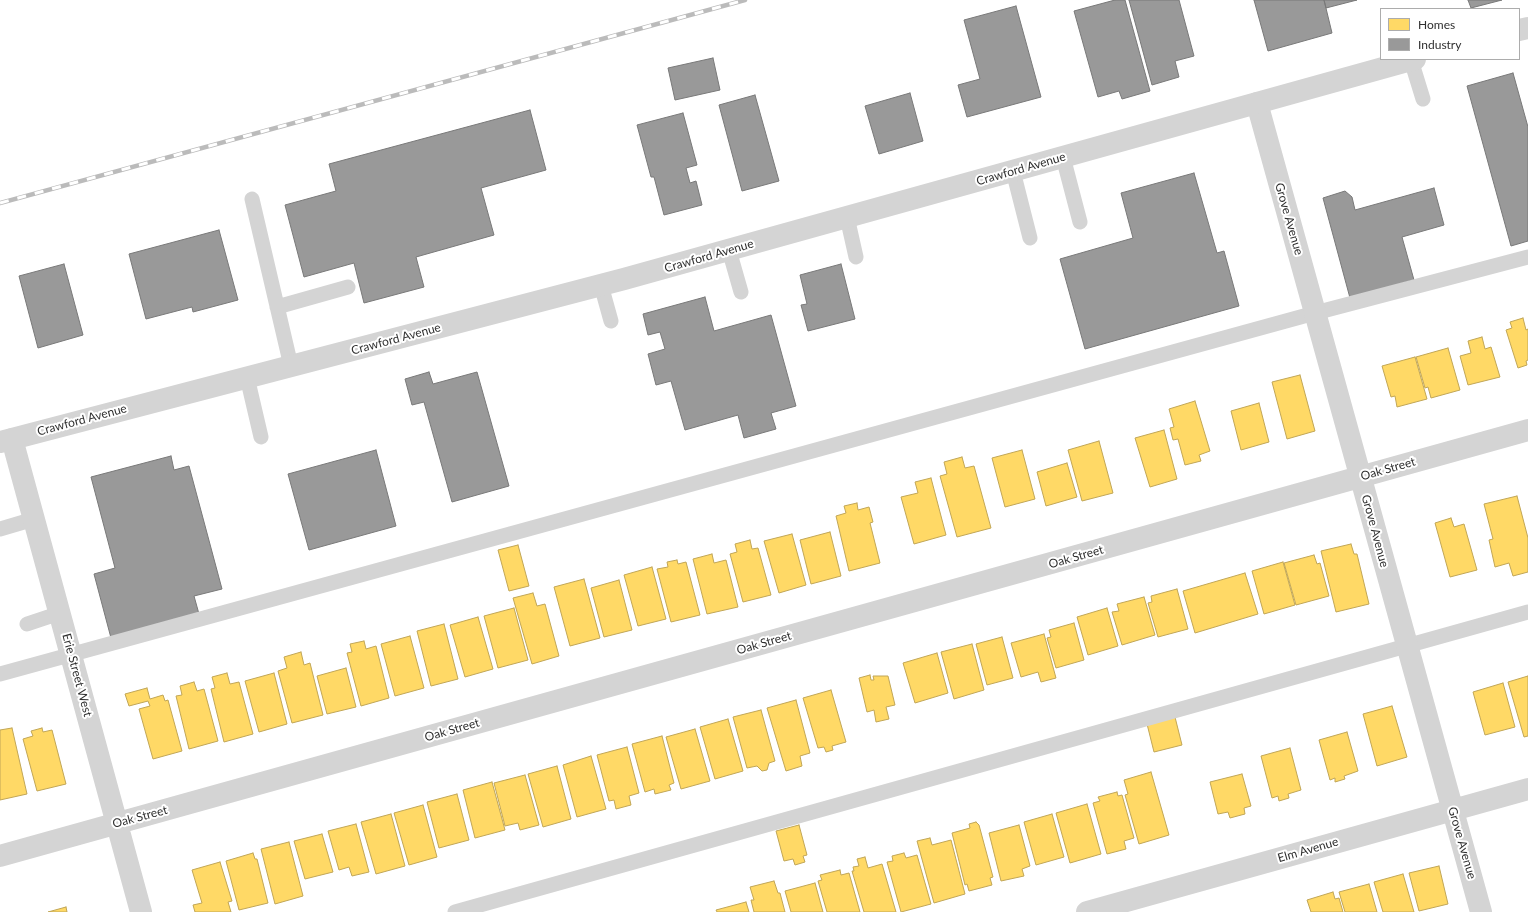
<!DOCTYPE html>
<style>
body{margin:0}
#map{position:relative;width:1528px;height:912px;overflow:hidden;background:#fff;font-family:Lato,sans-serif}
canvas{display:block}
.legend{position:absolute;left:1380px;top:8px;width:140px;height:52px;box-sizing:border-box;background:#fff;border:1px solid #acacac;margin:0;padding:5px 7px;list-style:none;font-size:12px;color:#2f2f2f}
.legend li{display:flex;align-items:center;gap:8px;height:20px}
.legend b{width:20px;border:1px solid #acacac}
</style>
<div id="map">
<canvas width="1528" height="912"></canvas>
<ul class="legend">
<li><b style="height:11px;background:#ffd966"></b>Homes</li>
<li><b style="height:11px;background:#999"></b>Industry</li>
</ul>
</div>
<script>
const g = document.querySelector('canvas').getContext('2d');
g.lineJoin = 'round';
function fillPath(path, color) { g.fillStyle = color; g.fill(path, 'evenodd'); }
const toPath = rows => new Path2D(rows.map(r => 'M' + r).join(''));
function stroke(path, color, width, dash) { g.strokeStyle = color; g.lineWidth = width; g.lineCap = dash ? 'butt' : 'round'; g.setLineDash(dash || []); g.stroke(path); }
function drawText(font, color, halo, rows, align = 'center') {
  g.font = font + ' Lato,sans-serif'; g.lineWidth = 4; g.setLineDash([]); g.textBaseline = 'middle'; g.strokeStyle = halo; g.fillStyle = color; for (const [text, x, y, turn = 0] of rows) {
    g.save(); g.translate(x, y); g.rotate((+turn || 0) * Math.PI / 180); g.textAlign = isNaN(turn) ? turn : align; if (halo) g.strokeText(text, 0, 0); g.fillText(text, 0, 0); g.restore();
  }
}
const homes = toPath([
 [1523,318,1526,330,1528,329,1528,360,1526,361,1527,365,1518,368,1506,330,1512,328,1510,322,1523,318],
 [1482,337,1485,349,1491,347,1500,377,1468,385,1460,356,1471,353,1468,341,1482,337],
 [1448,348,1460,390,1431,398,1428,387,1425,388,1416,357,1448,348],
 [1415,357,1427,399,1397,407,1395,396,1391,397,1382,366,1415,357],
 [1300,375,1315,431,1287,439,1272,382,1300,375],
 [1195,401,1210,451,1199,455,1201,461,1185,465,1178,439,1173,440,1170,428,1174,427,1169,409,1195,401],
 [1259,403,1269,442,1241,450,1231,411,1259,403],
 [1164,430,1177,479,1150,487,1135,438,1164,430],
 [1099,441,1113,493,1082,501,1068,450,1099,441],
 [1022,450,1035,499,1005,507,992,458,1022,450],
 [962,457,965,468,974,466,991,528,957,537,940,476,947,474,944,462,962,457],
 [1067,463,1077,497,1046,506,1037,472,1067,463],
 [931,478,946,535,914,544,901,497,918,493,915,482,931,478],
 [1517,496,1528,538,1528,572,1513,576,1509,563,1495,567,1489,540,1493,539,1484,504,1517,496],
 [857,503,858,510,869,507,873,522,870,523,880,563,849,571,836,516,846,513,844,506,857,503],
 [1451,518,1454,527,1464,524,1477,570,1450,577,1435,523,1451,518],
 [830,532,841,576,811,584,800,540,830,532],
 [792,534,806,585,779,593,764,541,792,534],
 [750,540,752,549,758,548,771,595,743,602,730,554,737,552,735,544,750,540],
 [1351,544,1354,554,1357,554,1369,604,1336,612,1321,551,1351,544],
 [518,545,529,586,509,591,498,550,518,545],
 [712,554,714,563,726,560,738,607,707,614,693,559,712,554],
 [1314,555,1317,564,1320,563,1329,596,1296,605,1284,563,1314,555],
 [677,560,678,564,686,562,700,615,671,622,657,569,668,567,667,562,677,560],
 [1283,562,1295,605,1264,614,1252,571,1283,562],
 [652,567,666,619,638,626,624,575,652,567],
 [1245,573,1258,614,1195,633,1183,591,1245,573],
 [584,579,600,638,570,646,554,587,584,579],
 [619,580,632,630,604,637,591,588,619,580],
 [1177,589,1188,629,1158,637,1148,603,1152,602,1151,596,1177,589],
 [533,593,537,606,545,604,559,656,532,664,513,598,533,593],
 [1144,597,1155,635,1122,645,1112,612,1119,611,1117,604,1144,597],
 [514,608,528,660,498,668,484,616,514,608],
 [1107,608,1118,646,1088,655,1077,617,1107,608],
 [478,617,493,669,465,677,450,625,478,617],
 [1074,623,1084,660,1056,668,1047,638,1051,637,1049,630,1074,623],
 [444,624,458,679,431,686,417,631,444,624],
 [1044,634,1056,678,1041,682,1038,672,1021,677,1011,643,1044,634],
 [410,636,424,688,395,696,381,644,410,636],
 [1002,637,1013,678,987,685,976,644,1002,637],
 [364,641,366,649,376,646,389,698,361,706,347,653,352,652,350,644,364,641],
 [972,644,984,690,954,699,941,652,972,644],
 [301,652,304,665,310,663,323,715,292,723,278,671,287,668,284,657,301,652],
 [937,653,948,693,915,703,903,663,937,653],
 [346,668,356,707,327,714,317,676,346,668],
 [227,673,230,684,239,682,253,734,224,742,211,689,215,688,212,677,227,673],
 [274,673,287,724,259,732,245,681,274,673],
 [870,675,871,680,874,680,873,676,888,676,895,705,886,707,889,719,876,722,874,710,867,712,859,678,870,675],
 [1528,676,1528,736,1524,737,1508,682,1528,676],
 [194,682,197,691,204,689,218,741,189,749,176,696,182,695,180,686,194,682],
 [1503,683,1515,727,1485,735,1473,692,1503,683],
 [147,688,150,699,163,695,165,701,168,700,182,751,153,759,139,709,150,706,148,701,129,706,125,694,147,688],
 [831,690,846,742,832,746,833,750,826,752,824,747,818,748,803,698,831,690],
 [796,700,810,753,800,756,802,766,786,771,767,708,796,700],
 [1392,706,1407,757,1377,766,1363,714,1392,706],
 [761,710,775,761,769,763,767,770,762,771,757,766,747,768,733,717,761,710],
 [1175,717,1182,745,1154,752,1147,724,1175,717],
 [728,719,743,771,715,779,700,727,728,719],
 [12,728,27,794,0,800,0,730,12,728],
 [42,728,43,732,52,730,66,784,37,791,23,739,33,736,31,731,42,728],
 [695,729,710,781,681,789,666,737,695,729],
 [1347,732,1358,771,1344,776,1345,779,1335,782,1335,778,1330,780,1319,740,1347,732],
 [662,736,674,783,669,785,671,790,655,794,654,789,645,792,632,744,662,736],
 [627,747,639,793,629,796,631,805,616,809,614,800,609,801,597,755,627,747],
 [1290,748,1301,790,1288,794,1289,798,1279,801,1278,796,1272,798,1261,756,1290,748],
 [591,756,606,809,577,817,563,765,591,756],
 [557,766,571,819,543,827,528,774,557,766],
 [1151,772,1169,835,1139,844,1125,795,1128,794,1124,780,1151,772],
 [1242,774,1251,806,1244,808,1245,814,1230,818,1228,812,1218,814,1210,782,1242,774],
 [525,775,539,825,520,830,518,823,505,826,494,783,525,775],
 [492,782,505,830,475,838,463,790,492,782],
 [1117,792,1118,796,1122,795,1134,838,1124,841,1126,849,1107,854,1093,803,1100,801,1098,797,1117,792],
 [457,794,469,840,439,848,427,802,457,794],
 [1087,804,1101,854,1070,863,1056,813,1087,804],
 [423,805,437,857,409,865,394,813,423,805],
 [391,814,405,866,376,874,361,822,391,814],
 [1052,814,1064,857,1036,865,1024,822,1052,814],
 [976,822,979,825,993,877,990,878,992,885,969,891,967,884,965,885,952,833,970,828,969,824,976,822],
 [356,824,369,872,352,876,349,867,339,870,328,831,356,824],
 [799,825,807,855,803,856,805,862,795,865,793,859,784,861,776,831,799,825],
 [1019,825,1030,866,1022,869,1024,876,1001,881,989,833,1019,825],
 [322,834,333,872,305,879,294,841,322,834],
 [930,838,932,845,951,840,965,894,934,903,917,841,930,838],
 [289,842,303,896,275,904,261,849,289,842],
 [253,853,255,859,257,859,268,903,239,910,226,861,253,853],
 [904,853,906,858,917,855,931,904,901,912,887,862,893,861,892,856,904,853],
 [865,857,868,868,882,864,896,912,864,912,852,871,854,871,853,867,859,866,857,859,865,857],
 [220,862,232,901,228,902,231,912,195,912,193,905,202,903,192,870,220,862],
 [1439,866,1448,904,1419,911,1409,873,1439,866],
 [840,870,841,875,849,873,860,912,827,912,818,881,822,880,820,875,840,870],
 [1403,874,1414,912,1383,912,1374,882,1403,874],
 [774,881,778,893,780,893,785,912,754,912,751,900,754,900,750,887,774,881],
 [815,883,823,912,791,912,785,891,815,883],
 [1369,884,1377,912,1345,912,1339,892,1369,884],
 [1333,892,1335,899,1339,898,1343,912,1311,912,1307,900,1333,892],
 [746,902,749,912,717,912,716,910,746,902],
 [66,907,67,912,48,912,66,907]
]);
fillPath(homes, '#ffd966');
stroke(homes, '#c1a656', 1);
const industry = toPath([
 [1115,0,1125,0,1150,91,1122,99,1119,91,1098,97,1074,11,1115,0],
 [1129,0,1179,0,1194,56,1175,61,1179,77,1152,85,1129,0],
 [1254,0,1324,0,1332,33,1268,51,1254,0],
 [1324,0,1357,0,1326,8,1324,0],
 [1468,0,1502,0,1471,8,1468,0],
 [1016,6,1041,97,967,117,958,85,980,79,964,20,1016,6],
 [713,58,720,90,675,100,668,68,713,58],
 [1513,73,1528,127,1528,241,1511,246,1467,86,1513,73],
 [910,93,923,141,879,154,865,106,910,93],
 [755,95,779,181,742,191,719,105,755,95],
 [530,110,546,170,481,188,494,235,416,257,424,287,364,303,354,263,304,277,285,205,336,191,329,164,530,110],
 [683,113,697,165,686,168,690,183,696,181,702,205,664,215,654,177,651,177,637,125,683,113],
 [1194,173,1217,253,1224,251,1239,306,1085,349,1060,259,1133,238,1121,193,1194,173],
 [1434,188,1444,225,1402,237,1414,280,1350,298,1323,198,1345,191,1352,197,1355,210,1434,188],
 [219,230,238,300,193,312,192,307,146,319,129,254,219,230],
 [64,264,83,335,38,348,19,276,64,264],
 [841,264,855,319,808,331,801,305,807,304,800,275,841,264],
 [705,297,714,331,771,315,796,406,771,413,776,429,744,438,738,415,685,430,671,381,656,385,648,354,665,349,660,332,648,335,643,314,705,297],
 [429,372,433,384,477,372,509,486,452,502,424,402,412,405,405,379,429,372],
 [376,450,396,526,309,550,288,474,376,450],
 [171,456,174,470,189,466,222,589,194,596,199,614,111,638,94,574,115,568,91,477,171,456]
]);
fillPath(industry, '#999');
stroke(industry, '#797979', 1);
stroke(toPath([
 [1411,60,1423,99],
 [1063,157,1080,222],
 [1013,171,1030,238],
 [252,199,291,366],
 [847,217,856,257],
 [729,250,741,292],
 [601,285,611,321],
 [277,307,348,287],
 [247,377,261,437],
 [0,529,34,519],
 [27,624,60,613],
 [0,674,1315,313,1528,257],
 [455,912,1528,612]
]), '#d4d4d4', 15);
stroke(toPath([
 [1257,103,1481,912],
 [12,439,141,912],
 [0,856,1528,430],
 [1087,912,1528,789]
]), '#d4d4d4', 22);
stroke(toPath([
 [1519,30,1528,28],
 [0,442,624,279,1415,59]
]), '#d4d4d4', 22);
const rail = toPath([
 [0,203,745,0]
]);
stroke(rail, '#bbb', 4.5);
stroke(rail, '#fff', 3, [9]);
drawText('12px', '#2f2f2f', '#fff', [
 ["Crawford Avenue",1021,169,-16],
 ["Grove Avenue",1289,219,74],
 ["Crawford Avenue",709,256,-16],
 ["Crawford Avenue",396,339,-15],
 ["Crawford Avenue",82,420,-15],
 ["Oak Street",1388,469,-16],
 ["Grove Avenue",1375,531,75],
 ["Oak Street",1076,557,-16],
 ["Oak Street",764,643,-16],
 ["Erie Street West",77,675,75],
 ["Oak Street",452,730,-16],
 ["Oak Street",140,817,-15],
 ["Grove Avenue",1462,843,74],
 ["Elm Avenue",1308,850,-16]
]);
</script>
